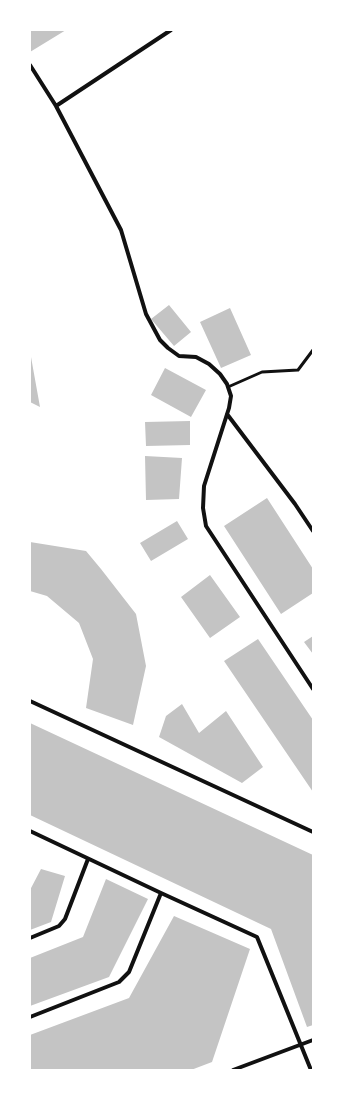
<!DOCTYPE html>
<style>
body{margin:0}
#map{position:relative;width:343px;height:1100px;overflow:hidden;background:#fff;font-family:Jost,sans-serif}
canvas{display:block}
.frame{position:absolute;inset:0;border:31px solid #fff;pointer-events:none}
</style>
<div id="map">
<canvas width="343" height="1100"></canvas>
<div class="frame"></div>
</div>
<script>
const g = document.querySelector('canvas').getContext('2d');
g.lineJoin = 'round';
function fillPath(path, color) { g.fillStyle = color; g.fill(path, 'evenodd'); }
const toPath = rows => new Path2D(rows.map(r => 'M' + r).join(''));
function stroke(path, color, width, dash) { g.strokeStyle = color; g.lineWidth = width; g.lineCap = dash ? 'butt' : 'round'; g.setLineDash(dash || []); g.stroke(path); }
fillPath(toPath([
 [30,30,66,30,30,52],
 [169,305,191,332,174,346,151,319],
 [230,308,251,355,221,368,200,322],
 [30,357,31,357,40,407,30,402],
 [165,368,206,390,191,417,151,395],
 [190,421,190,445,146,446,145,422],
 [145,456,182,458,179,499,146,500],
 [267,498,313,569,313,593,281,614,224,526],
 [177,521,188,539,151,561,140,543],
 [30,542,86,551,101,569,136,614,146,666,133,725,86,708,93,659,79,623,47,596,30,591],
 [210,575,240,617,210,638,181,597],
 [313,636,313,654,304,642],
 [258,639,313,720,313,792,224,661],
 [182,704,199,733,226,711,263,767,242,783,159,737,166,716],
 [30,723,313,855,313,1025,307,1027,271,929,30,815],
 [41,869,65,876,51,922,30,930,30,890],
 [106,879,148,899,109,977,30,1006,30,958,83,937],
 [174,916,250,949,212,1062,191,1070,30,1070,30,1035,129,998]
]), '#c4c4c4');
stroke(toPath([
 [228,387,262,372,298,370,313,350]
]), '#111', 3);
stroke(toPath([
 [30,65,56,106,121,230,146,314,160,340,168,348,179,356,196,357,209,364,220,374,227,384,231,396,229,408,204,486,203,508,206,526,313,689],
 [56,106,171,30],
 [227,414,295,504,313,531],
 [30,701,313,832],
 [30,831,161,893,257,937,311,1070],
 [30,938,59,926,65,919,88,859],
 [30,1017,119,982,129,972,161,893],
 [233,1070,313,1040]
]), '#111', 4);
</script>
